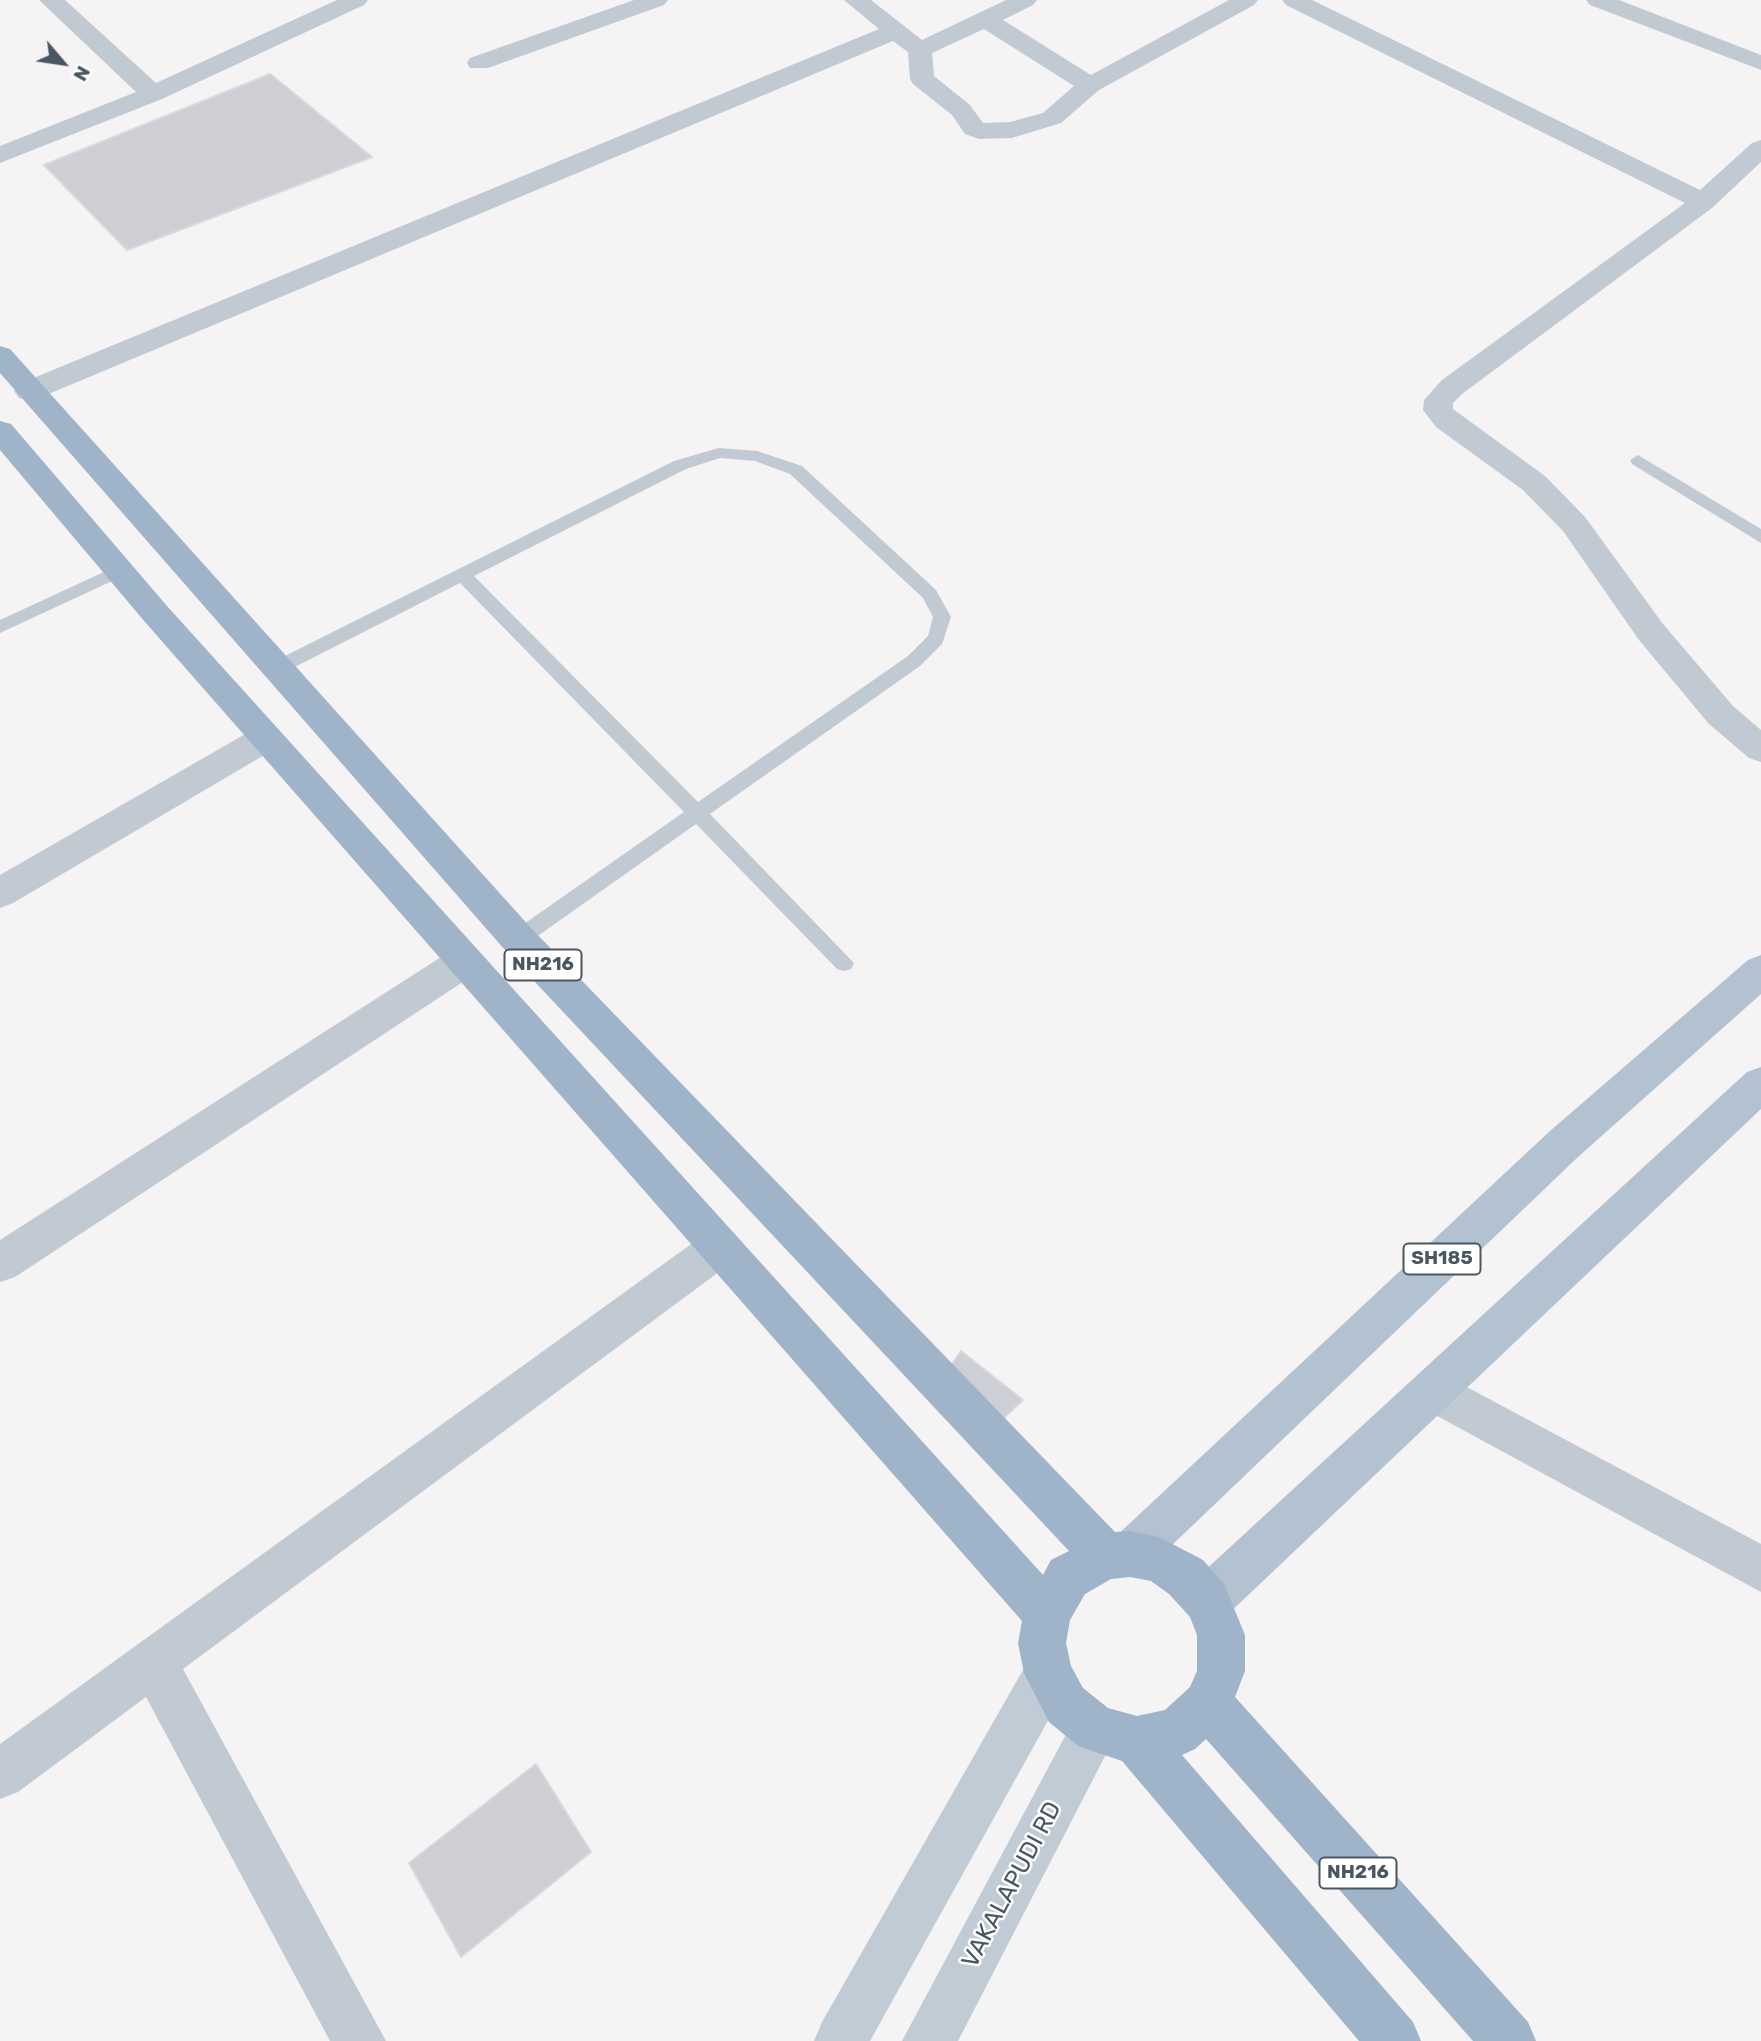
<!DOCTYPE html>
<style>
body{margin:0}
#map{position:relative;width:1761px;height:2041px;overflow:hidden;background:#f5f3f3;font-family:Rubik,sans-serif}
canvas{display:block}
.north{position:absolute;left:28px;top:28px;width:70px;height:70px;-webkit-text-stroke:5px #fff;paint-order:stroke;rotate:119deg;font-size:19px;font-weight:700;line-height:28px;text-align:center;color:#4a5661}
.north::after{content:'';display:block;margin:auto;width:24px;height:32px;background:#4a5661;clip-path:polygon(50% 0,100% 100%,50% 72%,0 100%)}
</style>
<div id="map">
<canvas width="1761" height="2041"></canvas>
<div class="north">N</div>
</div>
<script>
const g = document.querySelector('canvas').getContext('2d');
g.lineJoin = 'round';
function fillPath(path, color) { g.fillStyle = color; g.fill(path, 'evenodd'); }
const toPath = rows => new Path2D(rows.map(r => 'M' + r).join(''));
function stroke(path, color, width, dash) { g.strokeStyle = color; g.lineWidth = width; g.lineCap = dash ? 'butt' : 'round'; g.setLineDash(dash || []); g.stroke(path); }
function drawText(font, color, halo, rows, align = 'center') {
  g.font = font + ' Rubik,sans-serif'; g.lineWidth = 5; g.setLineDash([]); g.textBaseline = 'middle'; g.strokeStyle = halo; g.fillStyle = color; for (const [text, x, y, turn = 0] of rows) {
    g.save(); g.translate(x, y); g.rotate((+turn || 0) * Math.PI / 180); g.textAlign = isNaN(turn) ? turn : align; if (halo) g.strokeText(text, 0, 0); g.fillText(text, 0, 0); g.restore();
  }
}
const building = toPath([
 [270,74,372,157,127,250,44,165,270,74],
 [961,1351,1023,1400,988,1433,940,1382,961,1351],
 [536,1764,591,1852,461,1957,409,1863,536,1764]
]);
fillPath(building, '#cdcfd5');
stroke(building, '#d7d9de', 2);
fillPath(toPath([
 [719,448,757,451,802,466,936,590,951,617,942,644,920,666,710,814,854,963,851,969,844,971,837,969,696,824,525,945,511,945,508,939,511,933,684,812,460,583,283,673,271,673,268,668,271,663,674,461,719,448],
 [720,458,755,461,790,474,923,598,933,617,928,636,908,656,698,802,474,576,686,469,720,458],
 [1638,455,1761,529,1761,543,1632,464,1630,460,1638,455],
 [119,565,125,567,128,571,125,575,0,633,0,620,119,565]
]), '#c1cad2');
fillPath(toPath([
 [39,0,65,0,156,83,337,0,368,0,364,5,162,99,0,163,0,146,136,92,39,0],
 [634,0,668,0,664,5,488,68,470,68,467,63,470,58,634,0],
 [844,0,871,0,922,40,1006,0,1037,0,1033,5,1003,20,1091,75,1229,0,1258,0,1254,5,1099,90,1061,123,1012,138,979,139,965,134,952,115,913,84,910,79,908,52,893,41,39,398,29,400,19,398,14,391,19,384,879,29,844,0],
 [984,29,1074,86,1043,113,1010,122,983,123,970,105,934,76,932,53,984,29],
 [1282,0,1312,0,1700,190,1752,143,1761,140,1761,162,1712,208,1462,394,1453,403,1453,409,1545,476,1585,517,1663,624,1733,706,1761,730,1761,762,1749,758,1709,724,1639,640,1563,531,1523,490,1436,427,1423,410,1424,400,1442,380,1685,203,1286,5,1282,0],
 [1586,0,1619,0,1761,55,1761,70,1590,5,1586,0],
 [266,725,278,729,283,738,278,747,13,903,0,908,0,875,254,729,266,725],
 [465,946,478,950,484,961,478,972,15,1277,0,1282,0,1240,452,950,465,946],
 [720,1228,735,1234,741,1247,735,1260,183,1669,386,2041,330,2041,146,1697,18,1792,0,1799,0,1744,705,1234,720,1228],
 [1433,1369,1761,1544,1761,1592,1417,1405,1411,1390,1417,1375,1433,1369]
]), '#c1cad2');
fillPath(toPath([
 [1048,1649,1065,1656,1072,1673,1065,1690,870,2041,814,2041,822,2022,1031,1656,1048,1649],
 [1095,1705,1112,1712,1119,1729,958,2041,902,2041,1078,1712,1095,1705]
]), '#c1cbd6');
fillPath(toPath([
 [1761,955,1761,994,1578,1157,1146,1570,1130,1577,1114,1570,1107,1554,1114,1538,1550,1131,1748,960,1761,955],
 [1761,1067,1761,1109,1224,1618,1207,1625,1190,1618,1183,1601,1190,1584,1747,1072,1761,1067]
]), '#b3c2d1');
fillPath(toPath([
 [0,346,10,349,531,928,1115,1532,1130,1531,1159,1537,1203,1560,1224,1584,1245,1635,1245,1671,1235,1697,1528,2022,1536,2041,1473,2041,1206,1739,1195,1749,1182,1755,1413,2022,1421,2041,1359,2041,1122,1761,1078,1746,1049,1722,1024,1673,1018,1643,1022,1621,145,622,0,450,0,421,11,424,167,606,1043,1575,1051,1560,1069,1551,505,950,0,373,0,346],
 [1130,1577,1151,1581,1169,1594,1190,1617,1197,1635,1197,1671,1190,1687,1165,1710,1137,1716,1108,1708,1083,1688,1071,1666,1066,1643,1070,1620,1085,1594,1111,1579,1130,1577]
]), '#9fb4c9');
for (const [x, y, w] of [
 [543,965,77],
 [1442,1259,77],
 [1358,1873,77]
]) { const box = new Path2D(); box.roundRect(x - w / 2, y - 15.5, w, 31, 5); g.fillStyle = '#fff'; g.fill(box); stroke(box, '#4a5661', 2); }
drawText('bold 19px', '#4a5661', null, [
 ["NH216",543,965],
 ["SH185",1442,1259],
 ["NH216",1358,1873]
]);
drawText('24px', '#4a5661', '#fff', [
 ["VAKALAPUDI RD",1012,1885,-62]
]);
</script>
